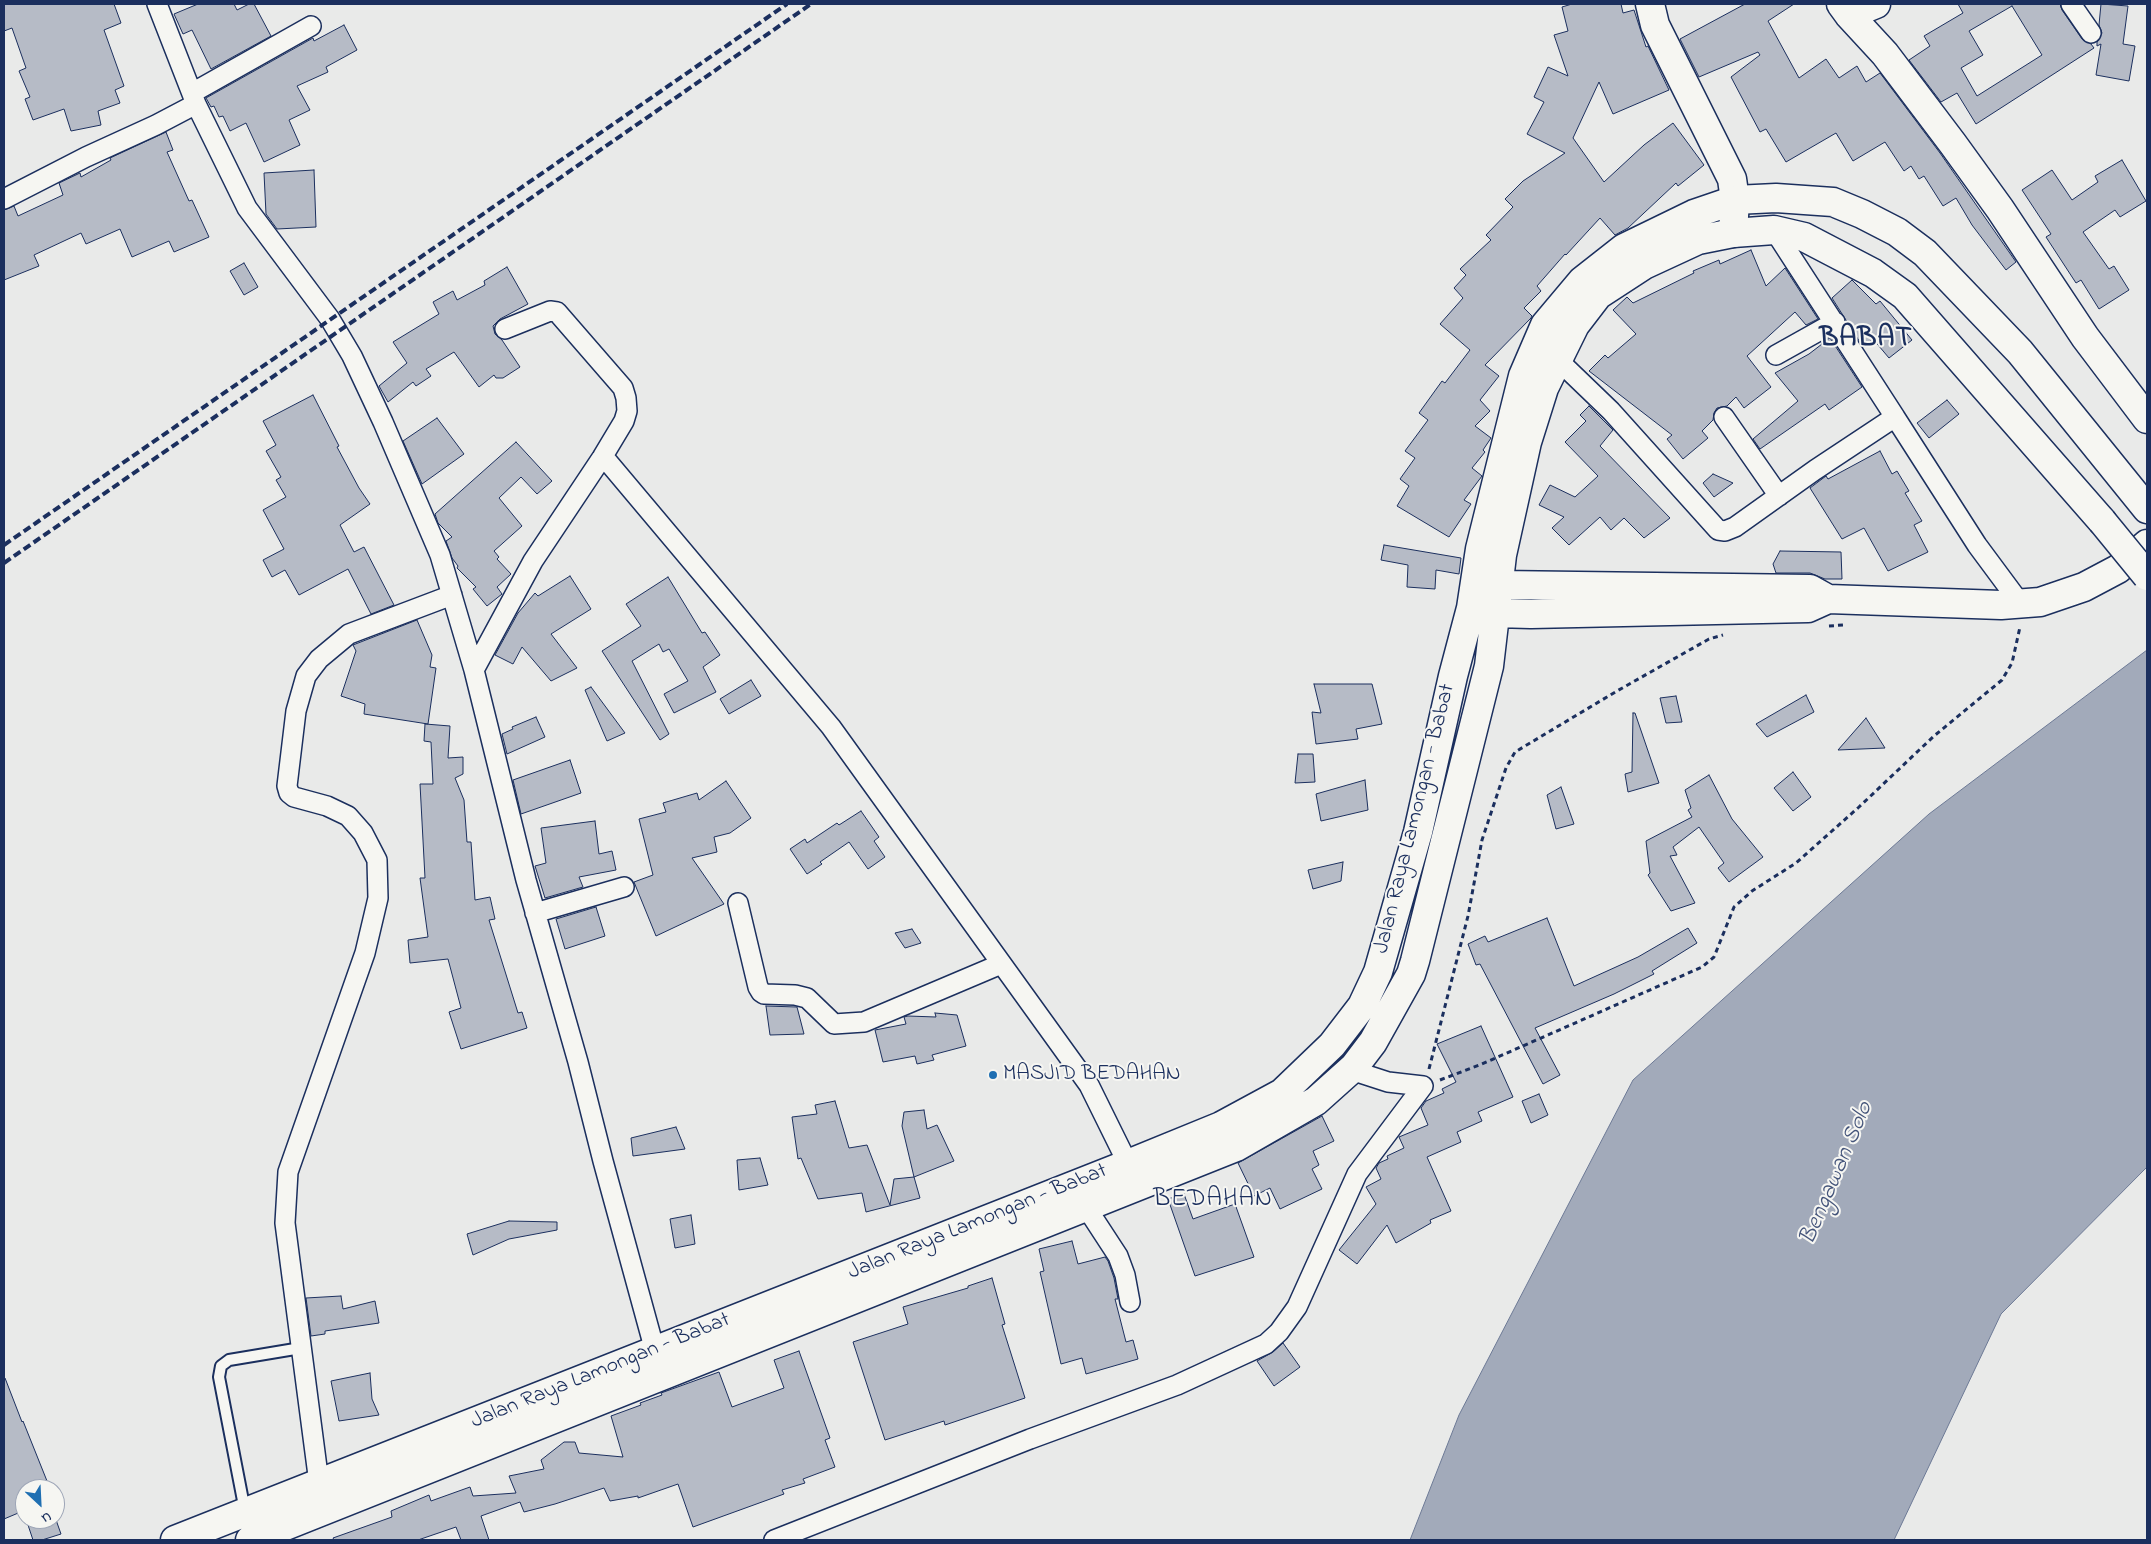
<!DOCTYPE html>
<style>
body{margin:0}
#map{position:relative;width:2151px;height:1544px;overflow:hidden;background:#e9eae9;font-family:"Indie Flower",sans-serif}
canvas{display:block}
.frame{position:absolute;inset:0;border:5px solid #1b2f5e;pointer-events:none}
.north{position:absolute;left:15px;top:1479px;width:50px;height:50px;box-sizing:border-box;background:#f6f6f2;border:1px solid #9ea6b7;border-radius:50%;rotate:155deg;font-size:14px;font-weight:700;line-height:20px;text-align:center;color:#1b2f5e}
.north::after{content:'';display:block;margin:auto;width:18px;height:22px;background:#1f6fb2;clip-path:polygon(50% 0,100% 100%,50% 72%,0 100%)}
</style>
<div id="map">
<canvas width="2151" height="1544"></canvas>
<div class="frame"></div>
<div class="north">U</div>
</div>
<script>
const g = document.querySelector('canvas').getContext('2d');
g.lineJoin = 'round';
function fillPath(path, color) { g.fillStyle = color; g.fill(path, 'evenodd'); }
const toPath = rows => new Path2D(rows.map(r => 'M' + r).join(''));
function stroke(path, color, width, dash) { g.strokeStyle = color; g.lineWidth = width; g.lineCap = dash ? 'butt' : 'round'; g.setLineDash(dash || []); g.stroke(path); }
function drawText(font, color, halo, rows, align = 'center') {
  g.font = font + ' "Indie Flower",sans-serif'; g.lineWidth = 4; g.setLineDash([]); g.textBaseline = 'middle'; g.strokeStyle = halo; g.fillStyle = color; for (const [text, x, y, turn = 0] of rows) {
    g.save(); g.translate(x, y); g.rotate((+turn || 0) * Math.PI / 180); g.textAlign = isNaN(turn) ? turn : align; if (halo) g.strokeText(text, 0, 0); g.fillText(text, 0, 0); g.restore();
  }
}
const water = toPath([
 [2147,650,2147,1167,2001,1314,1894,1540,1410,1540,1459,1415,1633,1080,1929,814,2147,650]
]);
fillPath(water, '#a2aaba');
stroke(water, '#6c7995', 1);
const building = toPath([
 [4,4,114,4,121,23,104,30,124,86,115,90,120,103,98,111,101,125,71,131,64,109,33,120,25,99,30,97,19,71,26,68,12,28,4,31,4,4],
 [198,4,234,4,237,10,249,4,254,4,271,36,211,69,192,30,183,34,174,14,198,4],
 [1572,4,1621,4,1623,13,1634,10,1646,47,1648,46,1669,90,1613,114,1599,82,1573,138,1604,182,1644,145,1673,123,1704,165,1678,186,1676,183,1628,228,1615,235,1600,218,1566,255,1565,254,1537,286,1541,291,1524,308,1532,316,1531,318,1485,365,1499,376,1480,400,1490,411,1475,426,1491,438,1483,450,1485,452,1472,468,1482,476,1464,500,1471,504,1449,537,1397,506,1409,486,1400,479,1415,458,1405,451,1428,420,1419,413,1442,381,1445,383,1470,350,1440,324,1463,298,1454,288,1466,275,1460,269,1491,240,1486,235,1513,207,1505,199,1523,181,1565,153,1527,134,1544,102,1534,97,1548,67,1568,76,1554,35,1568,31,1562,7,1572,4],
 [1745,4,1794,4,1768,21,1799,78,1826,59,1839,78,1857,66,1866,82,1880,73,1940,153,2016,262,2006,270,1972,225,1956,198,1943,206,1924,176,1919,179,1911,166,1904,171,1885,142,1853,161,1836,133,1786,162,1766,129,1760,132,1731,77,1760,55,1758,52,1699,77,1680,39,1745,4],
 [1958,4,2060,4,2062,10,2082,39,2091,44,2094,48,1976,124,1957,93,1941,102,1909,60,1930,46,1924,36,1963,13,1958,4],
 [2012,6,2042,55,1977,96,1961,68,1983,55,1969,31,2012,6],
 [2101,4,2128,6,2123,44,2135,46,2129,81,2096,75,2101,44,2097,46,2097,42,2102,33,2099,25,2101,4],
 [344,25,357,50,326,67,328,72,297,86,310,110,289,120,300,145,264,162,246,123,230,131,223,116,219,117,214,106,211,107,206,98,313,38,314,41,344,25],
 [166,132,173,150,167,152,189,201,192,200,209,237,174,252,169,241,132,257,120,229,86,244,81,233,34,255,39,266,4,280,4,210,14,206,18,216,63,195,59,183,80,173,81,177,111,160,110,158,166,132],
 [2122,160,2146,201,2120,217,2115,210,2083,232,2109,269,2114,266,2129,290,2099,309,2081,280,2076,283,2046,237,2051,234,2022,190,2052,170,2072,200,2098,182,2095,176,2122,160],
 [314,170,316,227,277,229,266,214,264,173,314,170],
 [1751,250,1766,286,1785,268,1818,319,1806,325,1795,312,1747,356,1771,387,1744,408,1736,397,1727,406,1717,408,1714,413,1713,420,1702,431,1708,438,1683,459,1667,439,1672,435,1589,371,1605,355,1608,358,1636,334,1613,310,1627,297,1633,303,1694,273,1693,271,1719,260,1720,264,1751,250],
 [244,263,258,287,244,295,230,271,244,263],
 [507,267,528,304,500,319,493,326,495,334,502,340,520,367,503,378,496,378,494,375,479,387,454,352,426,369,431,376,416,386,413,382,388,402,379,386,407,363,393,342,439,314,433,302,453,291,457,300,485,285,484,281,507,267],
 [1852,280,1876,304,1880,301,1912,340,1889,358,1873,339,1863,347,1832,298,1852,280],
 [1830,338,1862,387,1829,410,1825,404,1760,449,1753,439,1798,401,1775,373,1809,354,1822,344,1821,343,1830,338],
 [313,395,339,446,337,447,359,488,370,504,340,525,354,552,364,547,394,605,371,614,348,569,299,595,285,570,272,577,263,560,284,549,263,510,286,497,276,480,281,477,266,451,276,445,263,421,313,395],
 [1947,400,1959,414,1929,438,1917,423,1947,400],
 [1589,406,1613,430,1600,446,1670,518,1644,538,1624,518,1611,530,1600,517,1569,545,1552,528,1564,517,1539,505,1550,485,1575,497,1598,476,1565,442,1586,421,1580,415,1589,406],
 [437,418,464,454,422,484,403,441,437,418],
 [516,442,552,481,537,494,521,477,499,498,522,526,494,551,499,557,497,559,511,574,497,587,502,594,487,606,473,589,476,587,457,568,458,566,452,558,446,541,452,537,438,523,435,514,516,442],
 [1880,451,1892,474,1897,471,1909,491,1905,493,1922,521,1914,525,1928,552,1888,571,1864,528,1842,539,1810,488,1826,476,1828,479,1880,451],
 [1713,474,1733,483,1714,497,1703,483,1713,474],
 [1384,545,1461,558,1459,574,1436,570,1435,589,1407,587,1408,565,1381,560,1384,545],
 [1780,551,1841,552,1842,579,1825,579,1810,573,1776,573,1773,564,1780,551],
 [570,576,591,609,551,634,577,668,551,681,522,647,513,664,495,655,518,613,535,593,538,596,570,576],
 [668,577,702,633,705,632,720,655,703,667,716,692,674,713,664,694,688,681,669,649,663,652,659,644,632,661,669,734,660,740,602,651,641,626,626,604,668,577],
 [417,620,432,655,430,667,436,668,428,724,364,714,365,704,341,696,356,651,353,645,417,620],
 [751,680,761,696,729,714,720,699,751,680],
 [1314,684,1372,684,1382,724,1356,729,1358,739,1316,744,1312,712,1321,713,1314,684],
 [591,687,625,733,607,741,585,690,591,687],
 [1806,695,1814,712,1767,737,1756,724,1806,695],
 [1676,696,1682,722,1666,723,1660,698,1676,696],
 [1633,713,1635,713,1659,783,1628,792,1625,774,1632,772,1633,713],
 [536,717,545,737,507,754,502,734,513,729,512,727,536,717],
 [1866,718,1885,748,1838,750,1866,718],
 [425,724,450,726,448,758,463,757,463,774,455,778,464,800,467,842,471,842,475,900,490,897,495,919,489,920,518,1013,522,1012,527,1028,461,1049,449,1012,461,1008,448,959,410,963,408,940,428,937,420,878,425,878,420,784,433,784,431,742,424,741,425,724],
 [1298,754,1313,754,1315,782,1295,783,1298,754],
 [570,760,581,793,521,814,513,780,570,760],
 [1793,772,1811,797,1793,811,1774,788,1793,772],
 [1709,775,1732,819,1763,857,1729,882,1718,868,1724,863,1699,827,1673,847,1677,855,1670,856,1695,903,1671,911,1648,875,1650,873,1646,841,1692,817,1688,810,1691,808,1685,790,1709,775],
 [1365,780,1368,810,1321,821,1316,794,1365,780],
 [726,781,751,818,730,833,714,837,717,852,692,858,724,904,656,936,634,882,653,875,639,819,666,812,663,803,697,793,699,800,726,781],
 [1561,787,1574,824,1556,829,1547,795,1561,787],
 [861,811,879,837,874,841,885,857,868,869,849,842,820,862,822,864,807,874,790,849,805,839,807,843,837,823,839,825,861,811],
 [595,821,599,854,612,851,616,870,579,877,583,887,545,898,535,866,546,863,541,828,595,821],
 [1343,862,1341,881,1313,889,1308,870,1343,862],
 [596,907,605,936,565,949,556,919,596,907],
 [1547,918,1574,986,1638,957,1688,928,1697,943,1652,971,1654,974,1614,994,1535,1028,1560,1075,1543,1084,1480,964,1476,965,1468,944,1485,936,1488,942,1547,918],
 [912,929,921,943,905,948,895,933,912,929],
 [766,1006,797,1007,804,1034,770,1035,766,1006],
 [935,1013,957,1015,966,1046,932,1055,934,1060,917,1064,915,1056,883,1062,875,1030,906,1024,904,1017,908,1016,936,1017,935,1013],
 [1481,1026,1513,1097,1478,1112,1482,1121,1457,1132,1461,1142,1427,1157,1451,1211,1430,1220,1431,1223,1396,1243,1387,1225,1357,1264,1339,1250,1376,1204,1366,1187,1381,1179,1376,1168,1379,1163,1388,1159,1387,1156,1404,1148,1399,1137,1428,1125,1421,1108,1426,1101,1444,1093,1442,1089,1456,1082,1437,1044,1481,1026],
 [1539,1094,1548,1115,1531,1123,1522,1101,1539,1094],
 [835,1101,849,1148,867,1145,890,1205,894,1179,914,1177,920,1198,866,1212,862,1193,818,1199,801,1158,798,1159,792,1117,817,1114,815,1105,835,1101],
 [924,1110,927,1129,937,1125,954,1161,914,1177,902,1126,904,1112,924,1110],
 [1322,1116,1334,1141,1313,1151,1319,1165,1312,1169,1322,1189,1280,1209,1270,1188,1254,1196,1238,1163,1322,1116],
 [676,1127,685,1149,633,1156,631,1138,676,1127],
 [760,1158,768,1185,739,1190,737,1160,760,1158],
 [1184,1194,1193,1219,1235,1204,1254,1257,1195,1276,1168,1199,1184,1194],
 [691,1215,695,1244,675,1248,670,1219,691,1215],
 [509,1221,557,1222,557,1230,509,1239,473,1255,467,1234,509,1221],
 [1072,1241,1078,1264,1105,1257,1108,1261,1114,1278,1118,1299,1115,1299,1126,1342,1133,1340,1138,1359,1086,1374,1082,1358,1061,1364,1040,1272,1044,1271,1039,1249,1072,1241],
 [992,1278,1005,1324,1002,1325,1025,1398,945,1425,944,1421,885,1440,853,1342,908,1324,903,1307,968,1288,968,1286,992,1278],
 [341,1296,343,1309,375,1301,379,1323,325,1331,325,1334,311,1336,306,1298,341,1296],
 [1283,1343,1300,1367,1274,1386,1257,1361,1273,1352,1283,1343],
 [799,1351,830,1438,825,1440,835,1467,803,1479,805,1483,782,1490,784,1494,693,1527,678,1484,638,1498,638,1496,610,1501,604,1488,555,1504,524,1512,520,1502,481,1516,489,1540,461,1540,456,1527,418,1540,334,1540,333,1538,392,1517,391,1511,429,1495,431,1501,470,1487,473,1496,516,1493,509,1476,544,1469,541,1460,564,1442,575,1442,579,1453,623,1457,611,1416,641,1405,640,1403,662,1395,661,1393,719,1372,732,1407,784,1388,774,1360,799,1351],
 [370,1373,372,1399,379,1415,339,1421,331,1381,370,1373],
 [4,1378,5,1378,22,1422,23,1421,47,1481,45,1482,48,1489,25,1489,25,1517,23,1511,4,1519,4,1378],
 [55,1517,61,1534,42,1540,33,1540,26,1519,55,1519,55,1517]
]);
fillPath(building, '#b6bbc6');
stroke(building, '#1b2f5e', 1);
const lane = toPath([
 [245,1511,219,1377,221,1366,229,1360,301,1348]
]);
const street = toPath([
 [157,4,196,104,247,208,330,319,352,356,383,422,440,555,474,670,526,880,578,1062,603,1161,655,1351],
 [2071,4,2091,33],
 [192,93,311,26],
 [4,199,86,157,156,125,196,104],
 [1774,230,1895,417],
 [1776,355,1835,322],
 [1558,360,1611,411,1718,530,1725,531,1735,527,1815,470,1895,417,1977,545,2020,603],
 [1724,417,1779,496],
 [603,456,831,727,1089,1085,1128,1164],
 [474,670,533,561,603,456,624,421,627,411,626,398,623,388,557,312,550,311,505,329],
 [738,903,758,987,761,992,764,994,795,995,807,998,834,1024,864,1022,1001,964],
 [535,913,624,887],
 [1086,1207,1118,1256,1125,1275,1130,1302],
 [319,1483,285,1223,288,1172,365,953,378,898,377,860,363,833,348,816,327,806,294,797,289,793,287,786,296,711,306,676,319,659,349,634,452,595],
 [774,1540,1030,1439,1177,1385,1266,1344,1279,1332,1297,1307,1357,1174,1423,1086,1388,1082,1351,1070]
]);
const secondary = toPath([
 [1650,4,1655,25,1732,179,1735,200,1733,233],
 [1841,4,1849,15,1885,54,1953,144,2000,209,2085,337,2147,419],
 [1849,15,1876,4]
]);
const highway = toPath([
 [1483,581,1500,585,1810,589,1828,599],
 [1477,609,1494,613,1531,614,1808,608,1828,599,2001,605,2040,602,2084,587,2118,569,2147,544],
 [175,1540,1128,1164,1221,1126,1282,1093,1332,1045,1362,1006,1378,972,1418,832,1453,676,1471,608,1480,549,1523,376,1545,325,1582,281,1624,248,1694,214,1735,200,1776,198,1833,202,1862,214,1897,232,1925,253,2020,352,2147,509],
 [250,1540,1236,1147,1316,1101,1354,1067,1373,1042,1411,974,1415,961,1489,666,1502,555,1527,442,1544,388,1575,325,1598,295,1644,265,1698,240,1733,233,1774,230,1804,237,1873,273,1905,296,2102,521]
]);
stroke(lane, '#1b2f5e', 14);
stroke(street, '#1b2f5e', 22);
stroke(secondary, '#1b2f5e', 31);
stroke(highway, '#1b2f5e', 31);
stroke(toPath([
 [1829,626,1843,625],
 [1429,1069,1468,916,1482,840,1506,768,1515,752,1617,691,1709,639,1723,635],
 [1440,1080,1482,1064,1702,967,1714,957,1734,907,1752,891,1796,863,1859,807,1934,736,2002,680,2012,663,2020,627]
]), '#1b2f5e', 3, [5, 4]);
stroke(lane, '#f6f6f2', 10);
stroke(street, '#f6f6f2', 19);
stroke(secondary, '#f6f6f2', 28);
stroke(highway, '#f6f6f2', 28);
stroke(toPath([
 [4,545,787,4],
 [4,563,811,4]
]), '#1b2f5e', 4, [8, 4]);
const highwayBridge = toPath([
 [2102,521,2147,576]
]);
stroke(highwayBridge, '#1b2f5e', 31, []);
stroke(highwayBridge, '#f6f6f2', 28);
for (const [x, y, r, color] of [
 [993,1075,5,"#1f6fb2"]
]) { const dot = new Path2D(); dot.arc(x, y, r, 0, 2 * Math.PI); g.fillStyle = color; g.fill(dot); stroke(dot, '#f6f6f2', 2); }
drawText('22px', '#1b2f5e', '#f6f6f2', [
 ["Jalan Raya Lamongan - Babat",1416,819,-76],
 ["Jalan Raya Lamongan - Babat",978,1223,-22],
 ["Jalan Raya Lamongan - Babat",601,1372,-22]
]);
drawText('22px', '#1b2f5e', '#f6f6f2', [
 ["MASJID BEDAHAN",1003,1075]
], 'left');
drawText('italic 24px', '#44547a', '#f6f6f2', [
 ["Bengawan Solo",1838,1174,-67]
]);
g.letterSpacing = '1px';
drawText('25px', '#1b2f5e', '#f6f6f2', [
 ["BEDAHAN",1213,1201]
]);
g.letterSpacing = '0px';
g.letterSpacing = '1px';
drawText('bold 28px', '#1b2f5e', '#f6f6f2', [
 ["BABAT",1866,340]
]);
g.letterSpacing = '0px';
</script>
